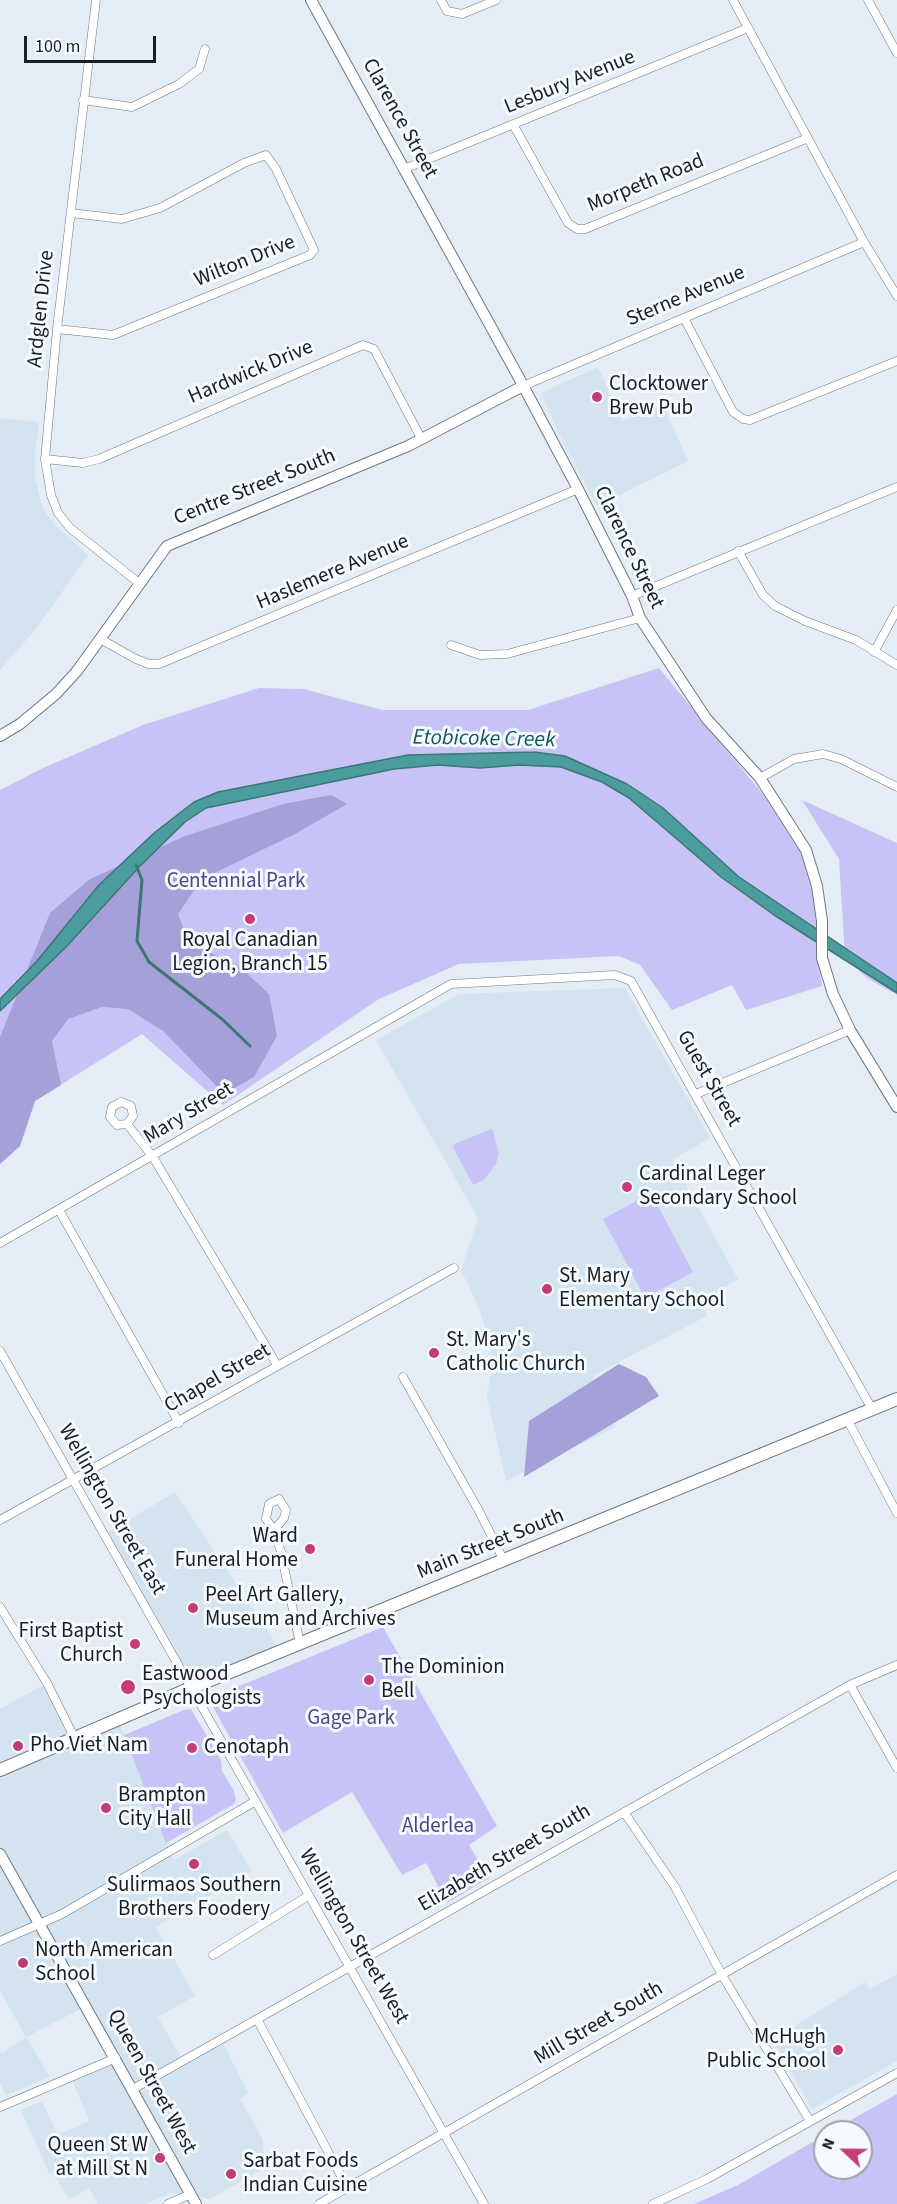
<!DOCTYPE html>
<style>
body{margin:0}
#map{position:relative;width:897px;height:2204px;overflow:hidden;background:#e4edf5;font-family:"Source Sans 3",sans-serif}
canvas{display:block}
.north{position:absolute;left:813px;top:2120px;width:60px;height:60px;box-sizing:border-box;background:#f4faff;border:2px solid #9da2a6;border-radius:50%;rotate:292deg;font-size:16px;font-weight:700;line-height:24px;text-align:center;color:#1a1e20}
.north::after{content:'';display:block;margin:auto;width:21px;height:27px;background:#c53b74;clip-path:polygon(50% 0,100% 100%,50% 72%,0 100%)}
.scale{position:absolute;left:24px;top:36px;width:132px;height:27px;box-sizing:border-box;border:3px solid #1a1e20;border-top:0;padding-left:8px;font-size:18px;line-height:21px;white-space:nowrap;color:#1a1e20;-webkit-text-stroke:4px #f4faff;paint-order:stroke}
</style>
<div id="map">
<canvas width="897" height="2204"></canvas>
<div class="north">N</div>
<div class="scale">100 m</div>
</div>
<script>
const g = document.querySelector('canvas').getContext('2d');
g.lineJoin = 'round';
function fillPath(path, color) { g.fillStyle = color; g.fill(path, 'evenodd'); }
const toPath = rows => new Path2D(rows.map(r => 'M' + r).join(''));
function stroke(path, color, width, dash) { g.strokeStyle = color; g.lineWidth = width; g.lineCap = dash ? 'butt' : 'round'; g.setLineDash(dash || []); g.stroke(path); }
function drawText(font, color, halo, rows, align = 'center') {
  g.font = font + ' "Source Sans 3",sans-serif'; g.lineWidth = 6; g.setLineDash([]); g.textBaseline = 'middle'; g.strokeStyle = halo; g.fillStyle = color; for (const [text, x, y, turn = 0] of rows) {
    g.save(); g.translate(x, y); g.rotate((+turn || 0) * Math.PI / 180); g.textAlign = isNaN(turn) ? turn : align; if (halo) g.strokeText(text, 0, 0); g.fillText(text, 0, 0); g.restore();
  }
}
fillPath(toPath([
 [598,367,622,421,663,405,688,461,597,506,565,447,541,393],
 [0,418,39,422,35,454,35,478,43,509,56,526,88,555,36,629,0,670],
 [625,988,710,1138,672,1160,738,1279,701,1302,707,1316,592,1376,615,1427,506,1481,487,1397,492,1367,491,1349,479,1308,461,1270,478,1218,376,1040,459,994],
 [175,1492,281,1651,191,1688,104,1535],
 [47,1683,75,1738,118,1720,174,1860,227,1830,252,1871,156,1927,195,1996,158,2017,183,2061,221,2039,248,2093,240,2099,263,2140,264,2168,210,2199,172,2193,145,2204,98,2204,89,2188,69,2199,53,2174,50,2175,21,2110,42,2101,58,2135,89,2121,71,2077,115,2058,87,2006,26,2037,50,2077,6,2095,0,2083,0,2051,2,2053,26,2037,0,1991,0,1709],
 [897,1974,897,2061,812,2109,773,2040,865,1982,870,1989]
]), '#d3e3f0');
fillPath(toPath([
 [659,668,762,793,806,861,817,904,818,952,822,986,746,1010,732,985,672,1010,640,965,619,956,459,964,379,999,223,1105,142,1034,35,1101,20,1146,0,1164,0,790,43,768,143,725,259,688,304,689,382,710,528,710],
 [802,800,897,843,897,995,867,978,845,957,839,859],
 [492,1129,499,1152,496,1164,484,1180,473,1185,453,1147,454,1144],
 [651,1193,693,1272,645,1298,603,1219],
 [383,1627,497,1826,469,1845,489,1878,447,1903,426,1863,402,1875,352,1792,283,1833,213,1707,214,1699,220,1694],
 [191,1709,221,1760,222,1771,233,1789,236,1799,234,1804,166,1843,124,1735,184,1710],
 [897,2094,897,2204,694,2204,738,2185,825,2135,825,2168,861,2168,861,2132,830,2132]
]), '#c8c3f7');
fillPath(toPath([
 [331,795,347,804,295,834,202,879,178,914,189,943,239,966,269,994,277,1036,254,1077,224,1094,163,1031,128,1009,102,1007,68,1019,52,1041,61,1085,35,1101,20,1146,0,1164,0,1037,50,913,90,879,185,836,283,804],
 [619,1364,646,1377,659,1396,524,1477,529,1421]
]), '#a5a0d7');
const water = toPath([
 [534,752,565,756,627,784,663,808,739,877,897,983,897,993,774,915,721,877,629,798,602,782,561,767,519,765,480,768,438,765,394,769,206,808,185,822,140,866,67,946,0,1011,0,999,37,961,99,885,154,833,194,802,218,792,408,755,534,752]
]);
fillPath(water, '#4b9c9c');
stroke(water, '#3c7677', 1.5);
stroke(toPath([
 [136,865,142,880,137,941,149,962,222,1019,250,1046]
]), '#3c7677', 3);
const street = toPath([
 [96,0,57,329,45,459,51,495,58,513,70,528,139,583],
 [441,0,447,11,462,14,496,0],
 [733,0,864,242,897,296],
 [868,0,897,53],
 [83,100,132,107,179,84,199,69,205,49],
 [514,126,568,223,577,229,585,229,808,138],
 [404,169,748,28],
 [684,318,733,412,743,419,750,420,897,361],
 [57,329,113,335,310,255,314,250,276,169,266,155,244,163,160,208,122,219,71,213],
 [523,386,864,242],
 [45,459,83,463,99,459,363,345,374,349,422,440],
 [738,551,763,595,775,606,805,621,856,640,897,665],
 [632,596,897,487],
 [102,640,136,659,149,664,159,664,578,489],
 [451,645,480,655,507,654,640,618],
 [874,652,897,610],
 [760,778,794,759,823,754,841,759,897,787],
 [696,1094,850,1030],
 [121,1102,131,1106,133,1116,127,1124,117,1125,110,1117,112,1107,121,1102],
 [127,1124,153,1157,277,1365],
 [59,1210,179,1423],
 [0,1243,451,984,615,975,631,981,872,1409],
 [0,1351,484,2204],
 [403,1377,479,1511,504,1561],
 [847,1419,897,1513],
 [0,1520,454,1268],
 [274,1530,284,1518,286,1510,279,1499,269,1504,266,1519,274,1530,281,1552,300,1644],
 [0,1607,47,1683,75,1739],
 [850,1685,897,1768],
 [624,1812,675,1887,722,1975,810,2121],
 [0,1941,62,1914,254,1802],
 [213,1955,308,1896],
 [257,2019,347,2187],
 [133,2089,850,1685,897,1665],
 [0,2107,116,2058],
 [168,2204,191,2194],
 [319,2204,897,1875],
 [653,2204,707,2179,897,2073]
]);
const secondary = toPath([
 [311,0,518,376,578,489,632,596,640,618,706,718,760,778,806,850,817,886,822,921,822,958,833,994,850,1030,897,1107],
 [0,736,20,724,56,694,77,671,167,546,408,446,523,386],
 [0,1854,196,2204]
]);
const primary = toPath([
 [0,1770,191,1688,897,1399]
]);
stroke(street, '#6f777e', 9);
stroke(secondary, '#6f777e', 12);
stroke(primary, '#6f777e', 14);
stroke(street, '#fff', 8);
stroke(secondary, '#fff', 10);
stroke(primary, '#fff', 12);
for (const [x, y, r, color] of [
 [597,397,6,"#c53b74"],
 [250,919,6,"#c53b74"],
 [627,1187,6,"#c53b74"],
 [547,1289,6,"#c53b74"],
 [434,1353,6,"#c53b74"],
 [310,1549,6,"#c53b74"],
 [193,1608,6,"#c53b74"],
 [135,1644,6,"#c53b74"],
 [369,1680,6,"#c53b74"],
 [128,1687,8,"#c53b74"],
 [18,1746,6,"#c53b74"],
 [192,1748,6,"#c53b74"],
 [106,1808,6,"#c53b74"],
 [194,1864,6,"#c53b74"],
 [23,1963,6,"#c53b74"],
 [838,2050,6,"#c53b74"],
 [160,2158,6,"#c53b74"],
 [231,2174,6,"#c53b74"]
]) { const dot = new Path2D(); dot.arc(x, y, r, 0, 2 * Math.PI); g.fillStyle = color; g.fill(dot); stroke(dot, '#f4faff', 2); }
drawText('21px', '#1a1e20', '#f4faff', [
 ["Lesbury Avenue",570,83,-22],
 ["Clarence Street",399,119,61],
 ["Morpeth Road",646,184,-22],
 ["Wilton Drive",245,262,-22],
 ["Sterne Avenue",686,297,-23],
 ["Ardglen Drive",42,309,-84],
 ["Hardwick Drive",251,373,-23],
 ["Centre Street South",255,488,-22],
 ["Clarence Street",628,548,64],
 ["Haslemere Avenue",333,573,-23],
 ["Guest Street",708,1079,60],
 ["Mary Street",189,1114,-31],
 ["Chapel Street",218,1379,-30],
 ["Wellington Street East",111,1510,60],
 ["Main Street South",491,1545,-22],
 ["Elizabeth Street South",505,1859,-30],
 ["Wellington Street West",353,1937,60],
 ["Mill Street South",599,2024,-30],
 ["Queen Street West",151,2082,61]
]);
drawText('21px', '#1a1e20', '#f4faff', [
 ["Clocktower",609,385],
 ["Brew Pub",609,409],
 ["Royal Canadian",250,941,"center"],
 ["Legion, Branch 15",250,965,"center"],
 ["Cardinal Leger",639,1175],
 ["Secondary School",639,1199],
 ["St. Mary",559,1277],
 ["Elementary School",559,1301],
 ["St. Mary's",446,1341],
 ["Catholic Church",446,1365],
 ["Ward",298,1537,"right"],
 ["Funeral Home",298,1561,"right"],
 ["Peel Art Gallery,",205,1596],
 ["Museum and Archives",205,1620],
 ["First Baptist",123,1632,"right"],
 ["Church",123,1656,"right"],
 ["The Dominion",381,1668],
 ["Bell",381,1692],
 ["Eastwood",142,1675],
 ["Psychologists",142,1699],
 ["Pho Viet Nam",30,1746],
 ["Cenotaph",204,1748],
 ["Brampton",118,1796],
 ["City Hall",118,1820],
 ["Sulirmaos Southern",194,1886,"center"],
 ["Brothers Foodery",194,1910,"center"],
 ["North American",35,1951],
 ["School",35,1975],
 ["McHugh",826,2038,"right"],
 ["Public School",826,2062,"right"],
 ["Queen St W",148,2146,"right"],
 ["at Mill St N",148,2170,"right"],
 ["Sarbat Foods",243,2162],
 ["Indian Cuisine",243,2186]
], 'left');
drawText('21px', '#504489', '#f4faff', [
 ["Centennial Park",236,882],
 ["Gage Park",351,1719],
 ["Alderlea",438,1827]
]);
drawText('italic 22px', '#105858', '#f4faff', [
 ["Etobicoke Creek",484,740,1]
]);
</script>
